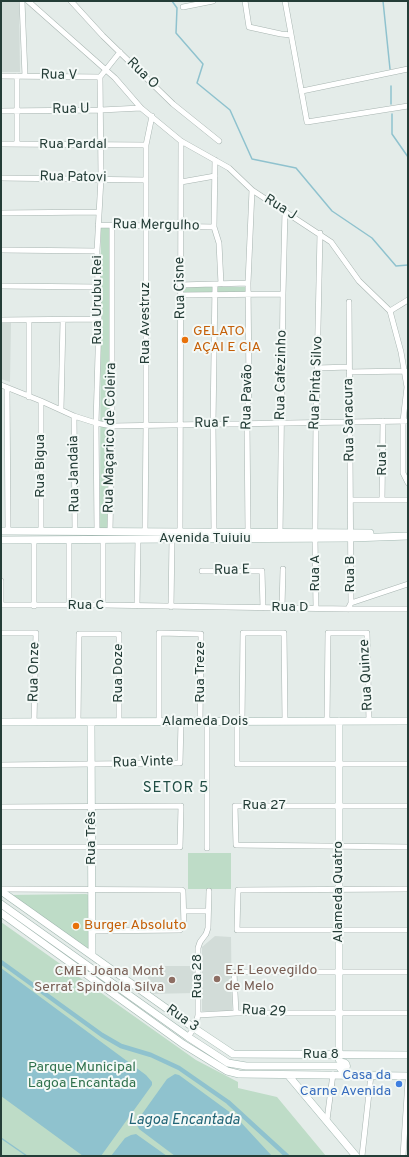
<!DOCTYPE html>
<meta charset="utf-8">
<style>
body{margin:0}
#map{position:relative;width:409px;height:1157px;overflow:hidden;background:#e4ece9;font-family:Overpass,sans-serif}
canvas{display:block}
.frame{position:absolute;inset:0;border:2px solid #243d37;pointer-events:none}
</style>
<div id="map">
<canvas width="409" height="1157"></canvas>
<div class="frame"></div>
</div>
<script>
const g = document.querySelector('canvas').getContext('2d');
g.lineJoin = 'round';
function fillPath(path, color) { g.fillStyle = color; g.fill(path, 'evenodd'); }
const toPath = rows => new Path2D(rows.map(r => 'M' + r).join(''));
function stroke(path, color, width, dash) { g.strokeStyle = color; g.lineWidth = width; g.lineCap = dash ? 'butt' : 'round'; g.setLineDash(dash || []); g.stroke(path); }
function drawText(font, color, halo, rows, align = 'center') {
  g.font = font + ' Overpass,sans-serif'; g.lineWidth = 4; g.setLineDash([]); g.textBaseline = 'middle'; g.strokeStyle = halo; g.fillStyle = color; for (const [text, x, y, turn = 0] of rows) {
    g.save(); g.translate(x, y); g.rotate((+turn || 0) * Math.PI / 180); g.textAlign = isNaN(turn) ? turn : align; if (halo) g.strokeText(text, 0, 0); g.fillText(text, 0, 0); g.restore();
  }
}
fillPath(toPath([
 [1,1,19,1,20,72,1,72],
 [1,322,11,322,10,382,1,379],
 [215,936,231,937,232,1011,202,1011,202,947],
 [148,966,196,966,195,993,148,994]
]), '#d2dcd8');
fillPath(toPath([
 [101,228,111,228,108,529,100,529],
 [182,287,215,287,215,292,182,293],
 [217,287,245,287,245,292,217,293],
 [188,853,231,853,231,889,188,889],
 [86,894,89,895,90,950,9,895],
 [1,922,196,1060,238,1082,238,1088,277,1097,326,1156,1,1156]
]), '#bedcc7');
fillPath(toPath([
 [1,968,146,1075,152,1082,152,1085,101,1156,83,1156,1,1096],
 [175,1074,179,1075,235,1116,272,1156,175,1156,139,1129,137,1125,137,1121,167,1079],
 [136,1134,167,1156,111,1156,125,1138,131,1135]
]), '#8fc2ce');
stroke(toPath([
 [172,1,177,8,176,33,203,64,197,83,230,110,252,159,296,168,332,211,372,238,396,266,408,265],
 [383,1,390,69],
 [391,86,391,104],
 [392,114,392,134,408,157],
 [1,1138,27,1156]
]), '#8fc2ce', 1.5);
stroke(toPath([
 [1,962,102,1035,121,1046,151,1055,179,1068,228,1102,287,1156]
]), '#8fc2ce', 4.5);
const street = toPath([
 [22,1,25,76],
 [28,1,115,78,141,108,181,141,229,168,252,190,331,242,359,281,390,311,401,352,407,387,403,421,403,473,408,483],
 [71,1,103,36,173,104,219,141],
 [245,1,249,27,281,34,291,35],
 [285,1,307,122,408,106],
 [183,7,213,1],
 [1,76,100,77],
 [17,76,17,144],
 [302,91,408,69],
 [1,111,101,110,141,108],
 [1,144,146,145],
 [215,160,214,227,219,243,221,284],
 [1,178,145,180],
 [181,182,215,176],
 [1,213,99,212],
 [98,225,214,227],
 [1,250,97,251],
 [180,285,248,283],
 [1,286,98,287],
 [181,295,283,294],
 [390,311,408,300],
 [1,320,99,319],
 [29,320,29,397],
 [318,368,349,367],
 [349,372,405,371],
 [1,385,41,401,74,416,96,423,112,426,408,421],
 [7,388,8,531],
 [41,401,41,531],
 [61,409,63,321],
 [74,416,75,531],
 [351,500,408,500],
 [382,500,383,421],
 [97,531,96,423,99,319,97,251,101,178,100,77,120,52],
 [110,531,112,426,112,225],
 [145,532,146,425,146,145,152,116],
 [180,532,181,141],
 [214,532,213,424,215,284],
 [248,532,247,423,249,387,248,283,252,190],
 [315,533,316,422,320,233],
 [280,535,283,294,285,211],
 [315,538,316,608],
 [103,539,103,605],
 [202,571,262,571,263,608],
 [1,581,1,605],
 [351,603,408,584],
 [1,605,103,605,348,609,408,609],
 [34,606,34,540],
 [69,606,69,540],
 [137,606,138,539],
 [171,607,172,539],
 [282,607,283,569],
 [348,609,351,603,349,302],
 [1,633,36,633,34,722],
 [237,721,237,764,408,764],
 [242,721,243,633,284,633,285,721],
 [327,721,328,633,367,633,369,721],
 [78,722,79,634,119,634,119,722],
 [159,722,159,633,201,634,200,722],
 [1,765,180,763,181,722],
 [408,806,235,806,236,845,408,847],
 [1,807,181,806,180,847,1,847],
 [207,848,207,722],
 [1,889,182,890,183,891,184,926,180,930,92,931],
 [408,889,238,890,237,930,408,930],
 [184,911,208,911],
 [408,972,234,972,236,1013,408,1013],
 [198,1015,236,1013],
 [188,1037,196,1025,198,1015,198,948,200,942,206,934,208,928,209,891],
 [327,1120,333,1074],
 [362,1156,371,1075],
 [403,1156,408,1081]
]);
const secondary = toPath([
 [1,531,370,533],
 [1,540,351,538,408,536],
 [339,721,339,1059],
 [1,722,408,721],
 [91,722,92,955],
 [1,891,194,1028,233,1054,408,1055],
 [1,904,188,1037,228,1063,246,1066,339,1066],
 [1,913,183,1044,227,1071,239,1074,408,1076],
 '339.5 1066a3.5 3.5 0 1 1 7 0a3.5 3.5 0 1 1-7 0Z',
 [288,1075,356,1156]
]);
stroke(street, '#a7b4b0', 6);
stroke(secondary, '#a2b8b1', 8);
stroke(street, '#fff', 5);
stroke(secondary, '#fff', 7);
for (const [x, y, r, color] of [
 [185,340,4,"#e8710a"],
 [76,926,4,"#e8710a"],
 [217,979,4,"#8d6e63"],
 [172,980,4,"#8d6e63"],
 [399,1084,4,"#3f7fe0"]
]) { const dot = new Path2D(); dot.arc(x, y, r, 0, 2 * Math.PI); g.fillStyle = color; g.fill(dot); stroke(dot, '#f4f9f7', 1.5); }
drawText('14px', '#243d37', '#f4f9f7', [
 ["Rua O",142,74,44],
 ["Rua V",59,76,1],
 ["Rua U",71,110,-1],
 ["Rua Pardal",73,145],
 ["Rua Patovi",73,178,1],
 ["Rua J",280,208,32],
 ["Rua Mergulho",156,226,1],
 ["Rua Cisne",181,288,-91],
 ["Rua Urubu Rei",98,300,-90],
 ["Rua Avestruz",146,323,-90],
 ["Rua Cafezinho",282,375,-89],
 ["Rua Pinta Silvo",317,383,-88],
 ["Rua Pavão",248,397,-89],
 ["Rua Saracura",350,420,-91],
 ["Rua F",212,424,-1],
 ["Rua Maçarico de Coleira",111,438,-89],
 ["Rua I",383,460,-90],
 ["Rua Bigua",41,466,-90],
 ["Rua Jandaia",75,474,-91],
 ["Avenida Tuiuiu",205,539],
 ["Rua E",232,571,-1],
 ["Rua A",316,573,-90],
 ["Rua B",351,574,-90],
 ["Rua C",86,606],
 ["Rua D",290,608],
 ["Rua Onze",35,672,-89],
 ["Rua Treze",201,672,-90],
 ["Rua Doze",119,673,-90],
 ["Rua Quinze",367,675,-93],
 ["Alameda Dois",205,722],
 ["Rua Vinte",143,763,-2],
 ["Rua 27",264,806],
 ["Rua Três",92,838,-90],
 ["Alameda Quatro",339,892,-90],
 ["Rua 28",198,976,-90],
 ["Rua 29",264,1012,3],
 ["Rua 3",182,1019,35],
 ["Rua 8",321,1055]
]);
drawText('14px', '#c56008', '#f4f9f7', [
 ["GELATO",193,332],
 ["AÇAI E CIA",193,348],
 ["Burger Absoluto",84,926]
], 'left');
drawText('14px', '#785e54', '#f4f9f7', [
 ["E.E Leovegildo",225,971],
 ["de Melo",225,987],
 ["CMEI Joana Mont",164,972,"right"],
 ["Serrat Spindola Silva",164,988,"right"]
], 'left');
drawText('14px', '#30724d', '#f4f9f7', [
 ["Parque Municipal",82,1068],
 ["Lagoa Encantada",82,1084]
]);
drawText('14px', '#366cbe', '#f4f9f7', [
 ["Casa da",391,1076],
 ["Carne Avenida",391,1092]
], 'right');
g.letterSpacing = '1px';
drawText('15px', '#214e45', '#f4f9f7', [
 ["SETOR 5",176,789]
]);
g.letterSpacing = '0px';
drawText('italic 15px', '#216476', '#f4f9f7', [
 ["Lagoa Encantada",184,1121]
]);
</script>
